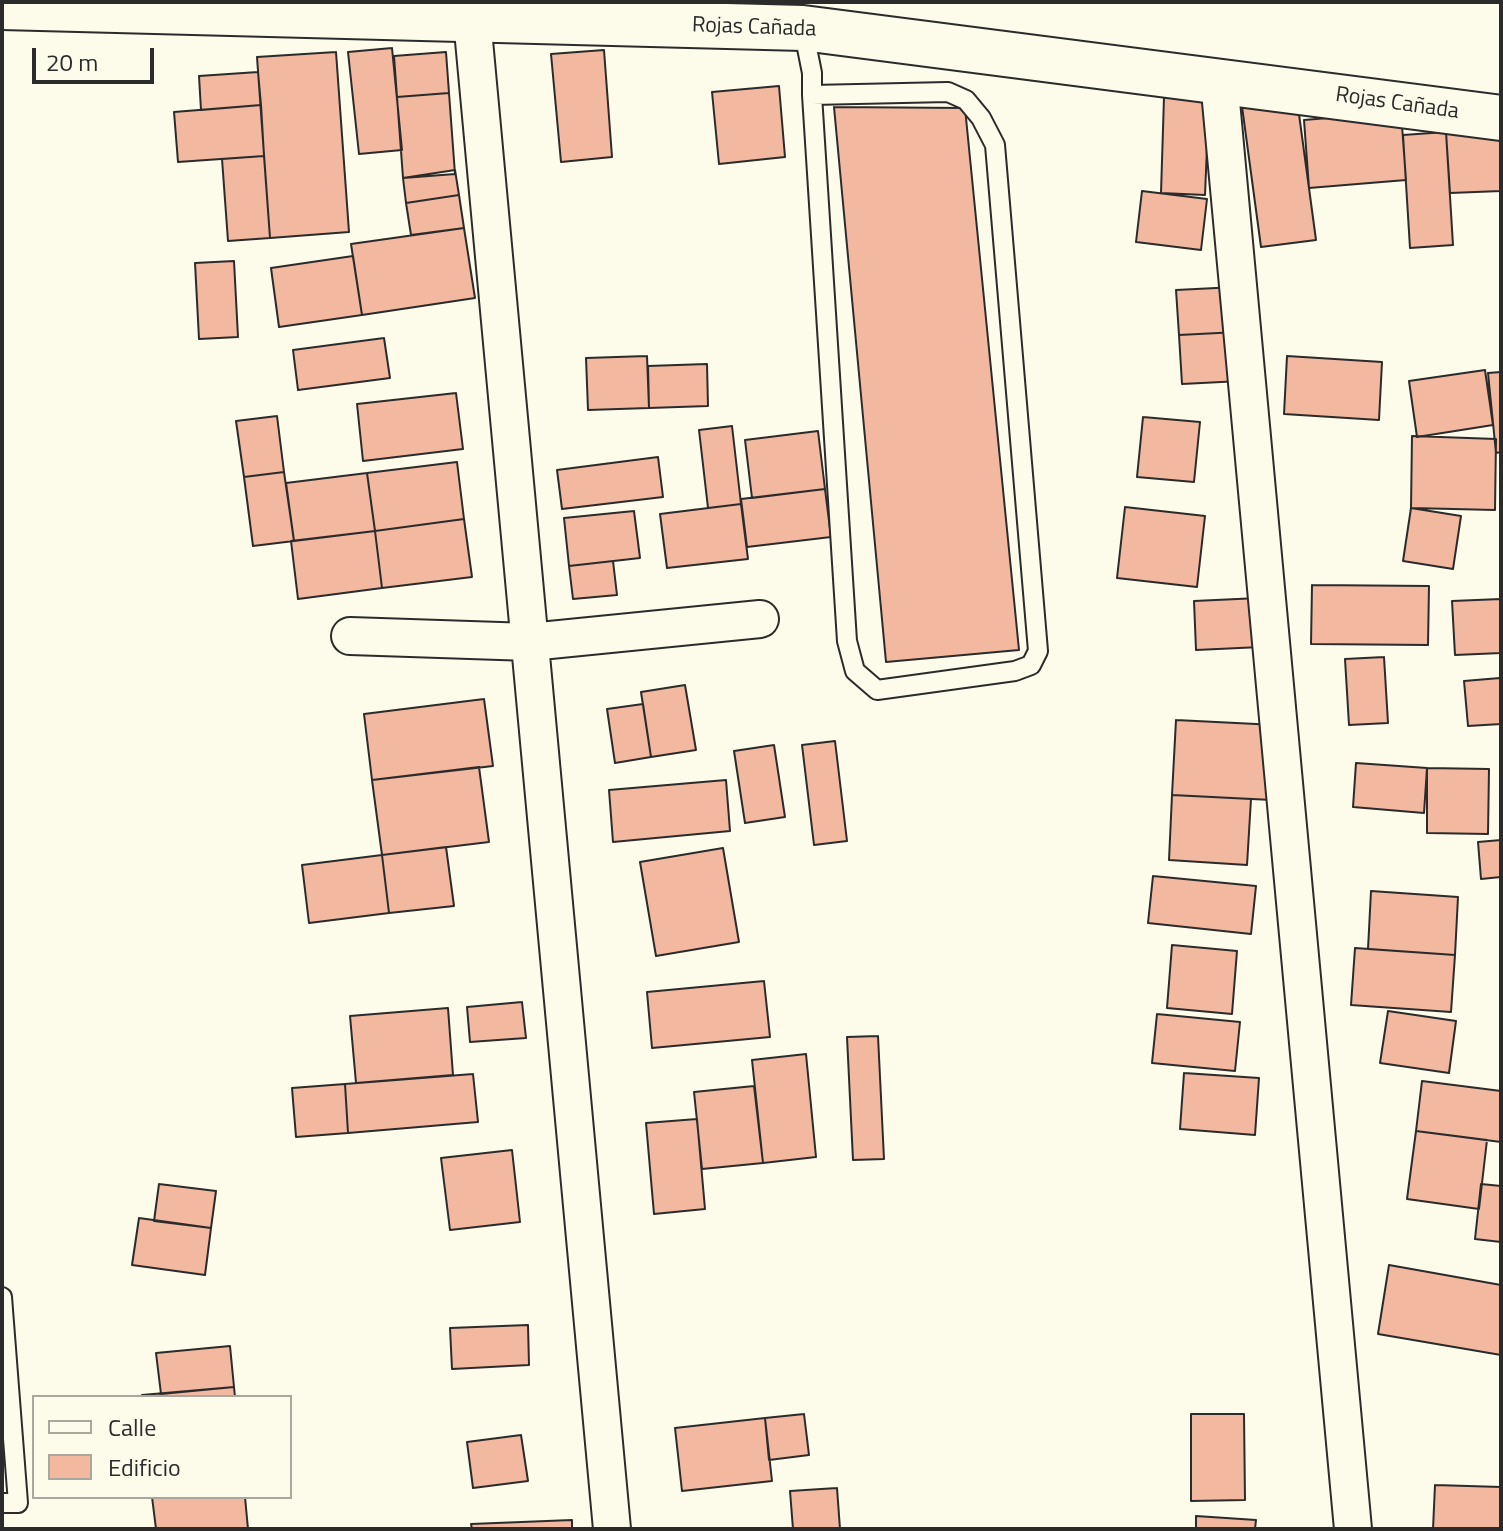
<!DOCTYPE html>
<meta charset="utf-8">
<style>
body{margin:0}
#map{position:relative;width:1503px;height:1531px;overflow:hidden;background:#fdfbea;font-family:"Titillium Web",sans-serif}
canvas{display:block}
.frame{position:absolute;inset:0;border:4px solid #2b2b2b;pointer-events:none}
.legend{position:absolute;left:32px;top:1395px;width:260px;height:104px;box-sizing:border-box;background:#fdfbea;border:2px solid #a9a89e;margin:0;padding:10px 14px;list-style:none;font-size:24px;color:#2b2b2b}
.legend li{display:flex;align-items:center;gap:16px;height:40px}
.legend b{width:40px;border:2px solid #a9a89e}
.scale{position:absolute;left:32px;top:48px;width:122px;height:36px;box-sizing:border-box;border:4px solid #2b2b2b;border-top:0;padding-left:10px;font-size:24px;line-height:28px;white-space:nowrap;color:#2b2b2b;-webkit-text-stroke:6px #fdfbea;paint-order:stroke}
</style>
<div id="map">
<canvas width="1503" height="1531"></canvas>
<div class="frame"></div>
<ul class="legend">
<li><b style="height:10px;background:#fdfbea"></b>Calle</li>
<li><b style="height:22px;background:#f2b8a0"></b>Edificio</li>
</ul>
<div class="scale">20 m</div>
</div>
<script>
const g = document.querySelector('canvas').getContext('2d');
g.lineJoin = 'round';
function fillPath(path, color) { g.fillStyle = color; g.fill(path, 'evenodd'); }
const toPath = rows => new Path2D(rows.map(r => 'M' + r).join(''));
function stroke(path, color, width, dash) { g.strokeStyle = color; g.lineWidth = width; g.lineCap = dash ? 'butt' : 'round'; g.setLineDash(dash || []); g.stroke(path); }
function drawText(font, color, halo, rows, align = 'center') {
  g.font = font + ' "Titillium Web",sans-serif'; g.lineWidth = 6; g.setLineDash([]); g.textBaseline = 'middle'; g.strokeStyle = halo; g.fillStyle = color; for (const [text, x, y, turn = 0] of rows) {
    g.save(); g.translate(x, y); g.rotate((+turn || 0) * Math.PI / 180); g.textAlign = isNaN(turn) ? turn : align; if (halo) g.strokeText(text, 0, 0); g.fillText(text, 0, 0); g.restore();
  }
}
const building = toPath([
 [392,48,402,150,359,154,348,52,392,48],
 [604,50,612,157,561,162,551,54,604,50],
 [336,52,349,232,270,238,257,57,336,52],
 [446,52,449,93,397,97,394,56,446,52],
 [258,72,261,105,201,110,199,76,258,72],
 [779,86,785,157,719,164,712,92,779,86],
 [1296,92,1316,240,1261,247,1241,99,1296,92],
 [449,93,455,174,403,178,397,97,449,93],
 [1164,97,1209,99,1205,195,1161,193,1164,97],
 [261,105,264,156,178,162,174,112,261,105],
 [834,107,965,108,1019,650,886,662,834,107],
 [1401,112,1406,180,1309,188,1304,120,1401,112],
 [1446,132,1501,132,1501,191,1450,193,1446,132],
 [1446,132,1453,245,1410,248,1403,135,1446,132],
 [264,156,270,238,228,241,222,159,264,156],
 [455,170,459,195,406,203,403,178,455,170],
 [1142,191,1207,199,1201,250,1136,242,1142,191],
 [459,195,464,228,411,235,406,203,459,195],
 [464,228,475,298,362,315,351,244,464,228],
 [353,256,362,315,279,327,271,268,353,256],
 [234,261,238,337,199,339,195,263,234,261],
 [1236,287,1238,332,1179,335,1176,290,1236,287],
 [1238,332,1241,381,1182,384,1179,335,1238,332],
 [384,338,390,378,298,390,293,350,384,338],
 [647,356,649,408,588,410,586,358,647,356],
 [1287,356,1382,362,1379,420,1284,414,1287,356],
 [707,364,708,406,649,408,648,366,707,364],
 [1485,370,1493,425,1417,437,1409,381,1485,370],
 [1501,372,1501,452,1496,453,1488,373,1501,372],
 [456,393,463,449,363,461,357,404,456,393],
 [277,416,284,472,244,477,236,421,277,416],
 [1143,417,1200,422,1194,482,1137,477,1143,417],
 [732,426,741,504,708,508,699,430,732,426],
 [818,431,825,489,752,498,745,440,818,431],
 [1412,436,1496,439,1495,510,1411,508,1412,436],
 [658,457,663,497,562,509,557,470,658,457],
 [457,462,464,519,375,531,367,473,457,462],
 [284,472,294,541,253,546,244,477,284,472],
 [367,473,375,531,294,541,286,483,367,473],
 [825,489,831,537,747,547,741,499,825,489],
 [741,504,748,559,667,568,660,514,741,504],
 [1125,507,1205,516,1197,587,1117,578,1125,507],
 [1411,508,1461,516,1453,569,1403,561,1411,508],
 [634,511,640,558,569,566,564,518,634,511],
 [464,519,472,577,382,588,375,531,464,519],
 [375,531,382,588,298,599,291,541,375,531],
 [613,561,617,595,573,599,569,566,613,561],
 [1312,585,1429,586,1428,645,1311,644,1312,585],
 [1259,598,1261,647,1196,650,1194,601,1259,598],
 [1501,599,1501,653,1455,655,1452,601,1501,599],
 [1384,657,1388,723,1349,725,1345,659,1384,657],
 [1500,678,1501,724,1468,726,1464,681,1500,678],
 [685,685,696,750,651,757,641,692,685,685],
 [484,699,493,766,372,780,364,714,484,699],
 [643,704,651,757,615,763,607,709,643,704],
 [1176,720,1276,725,1272,800,1172,795,1176,720],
 [835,741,847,841,814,845,802,745,835,741],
 [774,745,785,817,745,823,734,751,774,745],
 [1356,763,1427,768,1424,813,1353,807,1356,763],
 [479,767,489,842,382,855,372,780,479,767],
 [1427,768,1489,769,1488,834,1427,833,1427,768],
 [726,780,730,831,613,842,609,790,726,780],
 [1172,795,1251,799,1247,865,1169,860,1172,795],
 [1501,840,1501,877,1481,879,1478,842,1501,840],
 [446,847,454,906,389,913,382,855,446,847],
 [723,848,739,942,656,956,640,862,723,848],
 [382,855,389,913,309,923,302,865,382,855],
 [1153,876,1256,886,1251,934,1148,923,1153,876],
 [1371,891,1458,897,1455,955,1368,949,1371,891],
 [1172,945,1237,951,1232,1014,1167,1008,1172,945],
 [1355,948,1455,955,1451,1012,1351,1005,1355,948],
 [764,981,770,1037,652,1048,647,992,764,981],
 [522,1002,526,1038,470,1042,467,1007,522,1002],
 [448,1008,453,1075,356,1083,350,1016,448,1008],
 [1388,1011,1456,1021,1449,1073,1380,1063,1388,1011],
 [1157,1014,1240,1022,1235,1071,1152,1063,1157,1014],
 [878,1036,884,1159,853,1160,847,1037,878,1036],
 [806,1054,816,1157,763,1163,752,1060,806,1054],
 [1184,1073,1259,1078,1255,1135,1180,1129,1184,1073],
 [473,1074,478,1122,348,1133,345,1084,473,1074],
 [1422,1081,1501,1091,1501,1142,1416,1131,1422,1081],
 [345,1084,348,1133,296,1137,292,1088,345,1084],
 [754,1086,763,1163,702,1169,694,1092,754,1086],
 [697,1119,705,1209,654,1214,646,1123,697,1119],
 [1416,1131,1487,1140,1479,1209,1407,1199,1416,1131],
 [512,1150,520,1222,450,1230,441,1158,512,1150],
 [159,1184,216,1191,211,1228,154,1221,159,1184],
 [1481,1184,1501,1186,1501,1242,1475,1239,1481,1184],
 [139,1218,211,1228,205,1275,132,1265,139,1218],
 [1389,1265,1501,1285,1501,1355,1378,1334,1389,1265],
 [528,1325,529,1365,452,1369,450,1328,528,1325],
 [230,1346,234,1387,161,1394,156,1353,230,1346],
 [234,1387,235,1397,142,1397,142,1395,234,1387],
 [804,1414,809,1455,769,1460,765,1418,804,1414],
 [1191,1414,1244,1414,1245,1500,1191,1501,1191,1414],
 [765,1418,772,1481,682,1491,675,1428,765,1418],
 [521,1435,528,1481,473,1488,467,1442,521,1435],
 [1435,1485,1501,1487,1500,1529,1433,1529,1435,1485],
 [837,1488,840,1529,793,1529,790,1491,837,1488],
 [152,1497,245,1497,248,1529,156,1529,152,1497],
 [1196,1516,1256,1520,1255,1529,1196,1529,1196,1516],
 [572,1520,572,1529,472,1529,471,1524,572,1520]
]);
fillPath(building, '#f2b8a0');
stroke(building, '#2b2b2b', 2);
const service = toPath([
 [803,28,812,73,812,95,847,641,855,671,877,690,1015,671,1031,665,1038,651,995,145,981,118,966,100,948,92,812,95],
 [2,1297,18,1503,2,1503]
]);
const minor = toPath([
 [472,19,612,1529],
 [1219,80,1353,1529],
 [350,636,530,642,760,619]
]);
const secondary = toPath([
 [2,7,803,28,1501,118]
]);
stroke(service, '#2b2b2b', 22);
stroke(minor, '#2b2b2b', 40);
stroke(secondary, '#2b2b2b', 48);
stroke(service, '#fdfbea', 18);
stroke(minor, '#fdfbea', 36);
stroke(secondary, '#fdfbea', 44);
drawText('22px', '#2b2b2b', '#fdfbea', [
 ["Rojas Cañada",754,28,2],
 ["Rojas Cañada",1397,104,8]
]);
</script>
